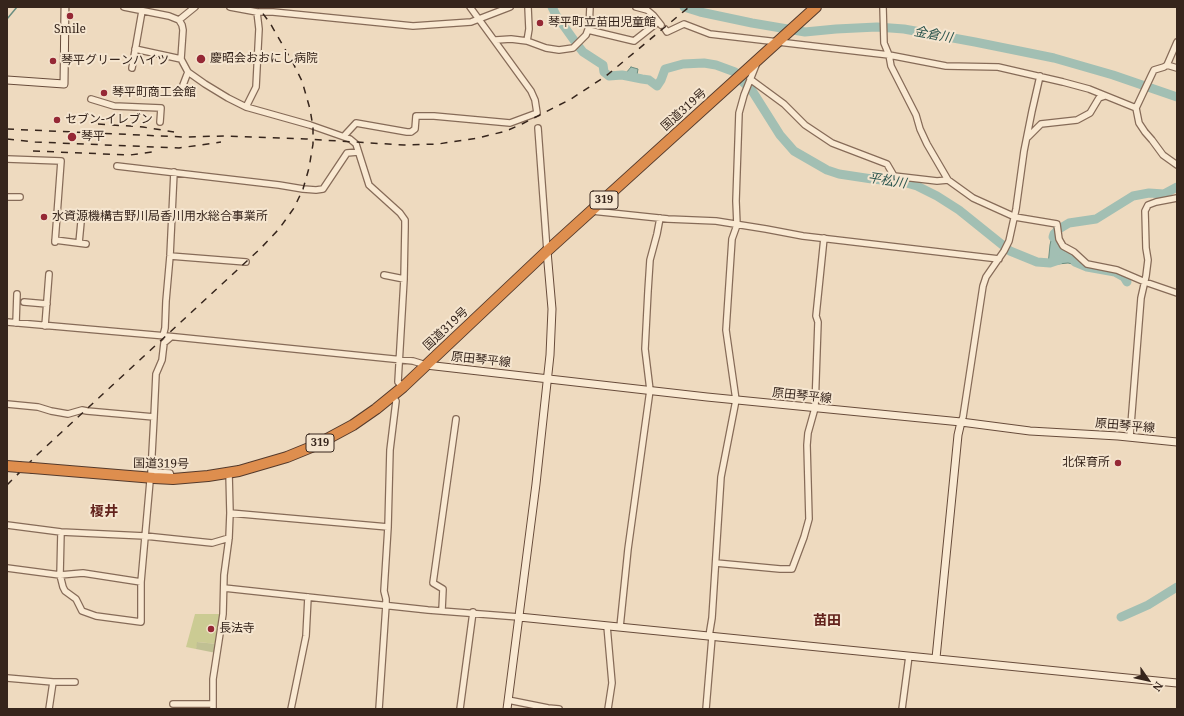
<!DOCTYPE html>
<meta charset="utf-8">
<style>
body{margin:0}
#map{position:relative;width:1184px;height:716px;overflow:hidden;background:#eedabf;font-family:"Noto Serif",serif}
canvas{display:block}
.frame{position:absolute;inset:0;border:8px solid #36251c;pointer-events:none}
.north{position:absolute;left:1128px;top:660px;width:40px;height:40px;-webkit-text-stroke:3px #f5e5cf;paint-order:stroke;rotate:124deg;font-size:11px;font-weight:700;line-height:16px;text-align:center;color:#36251c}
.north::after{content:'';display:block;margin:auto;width:14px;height:18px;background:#36251c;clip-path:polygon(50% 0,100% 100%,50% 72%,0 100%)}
</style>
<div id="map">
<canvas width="1184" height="716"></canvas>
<div class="frame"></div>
<div class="north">N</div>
</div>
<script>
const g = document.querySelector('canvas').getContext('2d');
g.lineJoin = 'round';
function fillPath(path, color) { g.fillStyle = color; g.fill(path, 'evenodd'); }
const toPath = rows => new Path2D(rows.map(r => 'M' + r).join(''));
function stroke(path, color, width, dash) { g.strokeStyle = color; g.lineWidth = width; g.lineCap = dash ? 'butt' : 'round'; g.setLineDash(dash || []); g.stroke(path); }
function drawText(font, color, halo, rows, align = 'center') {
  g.font = font + ' "Noto Serif","Noto Sans JP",serif'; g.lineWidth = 4; g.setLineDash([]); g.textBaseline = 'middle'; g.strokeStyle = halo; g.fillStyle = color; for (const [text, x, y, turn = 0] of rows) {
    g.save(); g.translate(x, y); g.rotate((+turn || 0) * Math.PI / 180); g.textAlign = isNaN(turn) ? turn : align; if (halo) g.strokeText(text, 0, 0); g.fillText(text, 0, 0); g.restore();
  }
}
fillPath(toPath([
 [195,614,221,614,217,644,198,642,196,649,186,647]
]), '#cbcb93');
fillPath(toPath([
 [197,642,217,644,216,653,196,649]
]), '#c0c093');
const water = toPath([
 [631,67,638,69,637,75,626,73,631,67],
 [1054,227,1056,228,1056,236,1076,255,1086,266,1085,267,1068,263,1048,265,1050,245,1054,227]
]);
fillPath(water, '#a2bfb3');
stroke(water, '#6a8d80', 1);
stroke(toPath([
 [7,19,17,7]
]), '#6a8d80', 1.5);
stroke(toPath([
 [552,7,556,15,576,43,583,52,603,65,604,72,609,76,622,75,642,79,649,80,657,86,661,80,665,69,683,64,704,63,716,65,735,72],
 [684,7,700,12,752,23,805,32,836,29,877,27,904,29,975,42,1054,58,1113,75,1177,97],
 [743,82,751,89,780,135,794,151,827,170,839,174,872,179,903,182,917,186,937,196,959,210,1010,251,1037,262,1050,263,1059,260],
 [1053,237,1054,234,1059,229,1069,223,1096,219,1133,196,1149,193,1164,194,1177,187],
 [1075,262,1087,267,1115,272,1124,277,1127,282],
 [1121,617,1148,605,1177,587]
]), '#a2bfb3', 9);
const street = toPath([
 [124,7,169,16,179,20],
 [195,7,179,20,182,25,183,30,181,59,188,72,205,84,228,98,246,107,310,125,350,139,356,144,369,185,400,213,405,220,405,227,404,279,398,382,403,387],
 [230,7,257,12,273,12,413,26,471,22,510,7],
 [636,7,647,10,653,15,661,25],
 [883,7,884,43,889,55,891,66,916,115,920,129,927,144,948,180,973,198,1015,217,1057,224,1059,239,1063,246,1074,252,1087,264,1117,270,1145,282,1177,293],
 [665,29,667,32,684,24,710,34,889,55,946,66,998,67,1063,82,1089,89,1136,108],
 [588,30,634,41,658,22],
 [496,40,511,39,527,41,546,48,559,50,573,48,586,35,589,27,590,7],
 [527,41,529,29,528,7],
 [1177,42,1167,65,1164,67,1154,70,1152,74,1136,108,1139,123,1145,132,1152,140,1163,155,1177,165],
 [135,49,181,59],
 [1167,65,1177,68],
 [132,68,142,11],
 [750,79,784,104,805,125,832,143,887,164,894,176,937,181,948,180],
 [182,90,183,85,188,72],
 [91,99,114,106,161,108,160,122],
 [246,107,256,87,259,29,257,12],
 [538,128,547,251],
 [344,136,356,123,407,132,411,132,415,129,416,116,434,116,510,123,537,113,535,100,531,91,470,7],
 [1028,137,1041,124,1077,120,1090,113,1099,98,1105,96],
 [7,159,61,161,55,242],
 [117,166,279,185,303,189,316,190,323,189,347,153,358,152],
 [7,197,20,197],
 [592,211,668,219,716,221,766,229,803,236,999,259],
 [55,240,86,244],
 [79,243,81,222],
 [170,256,246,262],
 [384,275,404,279],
 [24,302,47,304],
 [7,322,166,336,413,361,426,365],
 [16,323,17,294],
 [45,326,49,274],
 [163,336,165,328,166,301,170,256,174,172],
 [7,404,38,407,51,411,68,414,82,410,87,411,154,417,156,374,162,360,164,343,171,337],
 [154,417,151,472,170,473,172,479],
 [961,422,963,417,983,286,986,277,1004,251,1009,241,1016,209,1024,151,1032,111,1040,76],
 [1130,437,1141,298,1146,276,1148,260,1146,248,1145,211,1148,205,1156,202,1177,198],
 [230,513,388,527],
 [7,525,61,532,145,536,212,543,229,538],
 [61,532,60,575,63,587,65,591,76,599,82,611,96,616,141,622,141,582,150,481],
 [716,563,780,569,792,569,804,537,809,519,807,445,808,433,815,408,818,322,816,316,824,238],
 [7,568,60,575,83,573,141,582],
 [224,588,428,610,519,617],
 [442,610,443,589,433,583,456,419],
 [607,626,612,683,608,709],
 [620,627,628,549,650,390,645,349,648,291,650,260,657,234,660,218],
 [709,636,712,618,721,477,736,400,726,330,732,239,737,225,736,201,739,113,744,95,756,65],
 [7,678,53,682,75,682],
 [508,700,548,708,559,709],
 [173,704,213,704],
 [49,709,53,682],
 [213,709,213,679,223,614,224,575,229,538,230,513,229,473],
 [291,709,306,636,308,597],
 [379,709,386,605,386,599,384,591,388,527,390,450,396,401,392,396],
 [460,709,473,612],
 [706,709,712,637],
 [902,709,909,656]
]);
const secondary = toPath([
 [7,80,64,84,65,7],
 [426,365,707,397,961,422,1030,431,1118,436,1177,442],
 [519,617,1177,683],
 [936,658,958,435,961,422],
 [507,709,536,484,550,355,552,309,547,251]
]);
const highway = toPath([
 [7,466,19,467],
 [33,468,154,478,173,479,208,476,239,471,287,457,314,446,353,425,376,409,403,387,547,251,816,7]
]);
stroke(street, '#866b58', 8);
stroke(secondary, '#684c3b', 9);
stroke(highway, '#543a2c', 12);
stroke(street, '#f9e9d2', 5.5);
stroke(secondary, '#f9e9d2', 7);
stroke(highway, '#de8e4e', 10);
stroke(toPath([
 [98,124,143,127,174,132],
 [7,129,184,137,225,136,306,139,404,145,438,144,478,138,506,131,522,124,571,99,606,76,689,7],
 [7,139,35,142,179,148,221,142],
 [33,151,130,155,152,152],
 [7,485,38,454,260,249,279,229,294,208,303,189,309,168,313,144,313,127,310,109,302,81,293,63,270,23,258,7]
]), '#36251c', 1.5, [7, 7]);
const highwayBridge = toPath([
 [19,467,33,468]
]);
stroke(highwayBridge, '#543a2c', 12, []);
stroke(highwayBridge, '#de8e4e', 10);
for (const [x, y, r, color] of [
 [70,16,4,"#952835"],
 [540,23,4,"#952835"],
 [201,59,5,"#952835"],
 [53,61,4,"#952835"],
 [104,93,4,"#952835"],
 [57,120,4,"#952835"],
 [72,137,5,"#952835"],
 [44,217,4,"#952835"],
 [1118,463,4,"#952835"],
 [211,629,4,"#952835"]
]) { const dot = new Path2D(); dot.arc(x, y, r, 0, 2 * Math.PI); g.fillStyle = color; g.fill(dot); stroke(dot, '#f5e5cf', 1.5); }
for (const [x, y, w] of [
 [604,200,28],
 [320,443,28]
]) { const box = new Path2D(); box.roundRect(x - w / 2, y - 9, w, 18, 3); g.fillStyle = '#f5e5cf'; g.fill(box); stroke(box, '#36251c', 1); }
drawText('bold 11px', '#36251c', null, [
 ["319",604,200],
 ["319",320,443]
]);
drawText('12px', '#36251c', '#f5e5cf', [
 ["琴平町立苗田児童館",548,23],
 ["Smile",70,30,"center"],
 ["慶昭会おおにし病院",210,59],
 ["琴平グリーンハイツ",61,61],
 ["琴平町商工会館",112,93],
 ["セブン-イレブン",65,120],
 ["琴平",81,137],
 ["水資源機構吉野川局香川用水総合事業所",52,217],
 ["北保育所",1110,463,"right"],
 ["長法寺",219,629]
], 'left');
drawText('12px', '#36251c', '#f5e5cf', [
 ["国道319号",684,110,-42],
 ["国道319号",446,329,-43],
 ["原田琴平線",481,360,6],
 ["原田琴平線",802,396,6],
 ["原田琴平線",1125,426,5],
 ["国道319号",161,464,1]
]);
drawText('italic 13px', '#2b554e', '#f5e5cf', [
 ["金倉川",933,35,10],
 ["平松川",887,181,9]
]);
drawText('bold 14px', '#62221c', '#f5e5cf', [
 ["榎井",104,512],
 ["苗田",827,621]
]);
</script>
